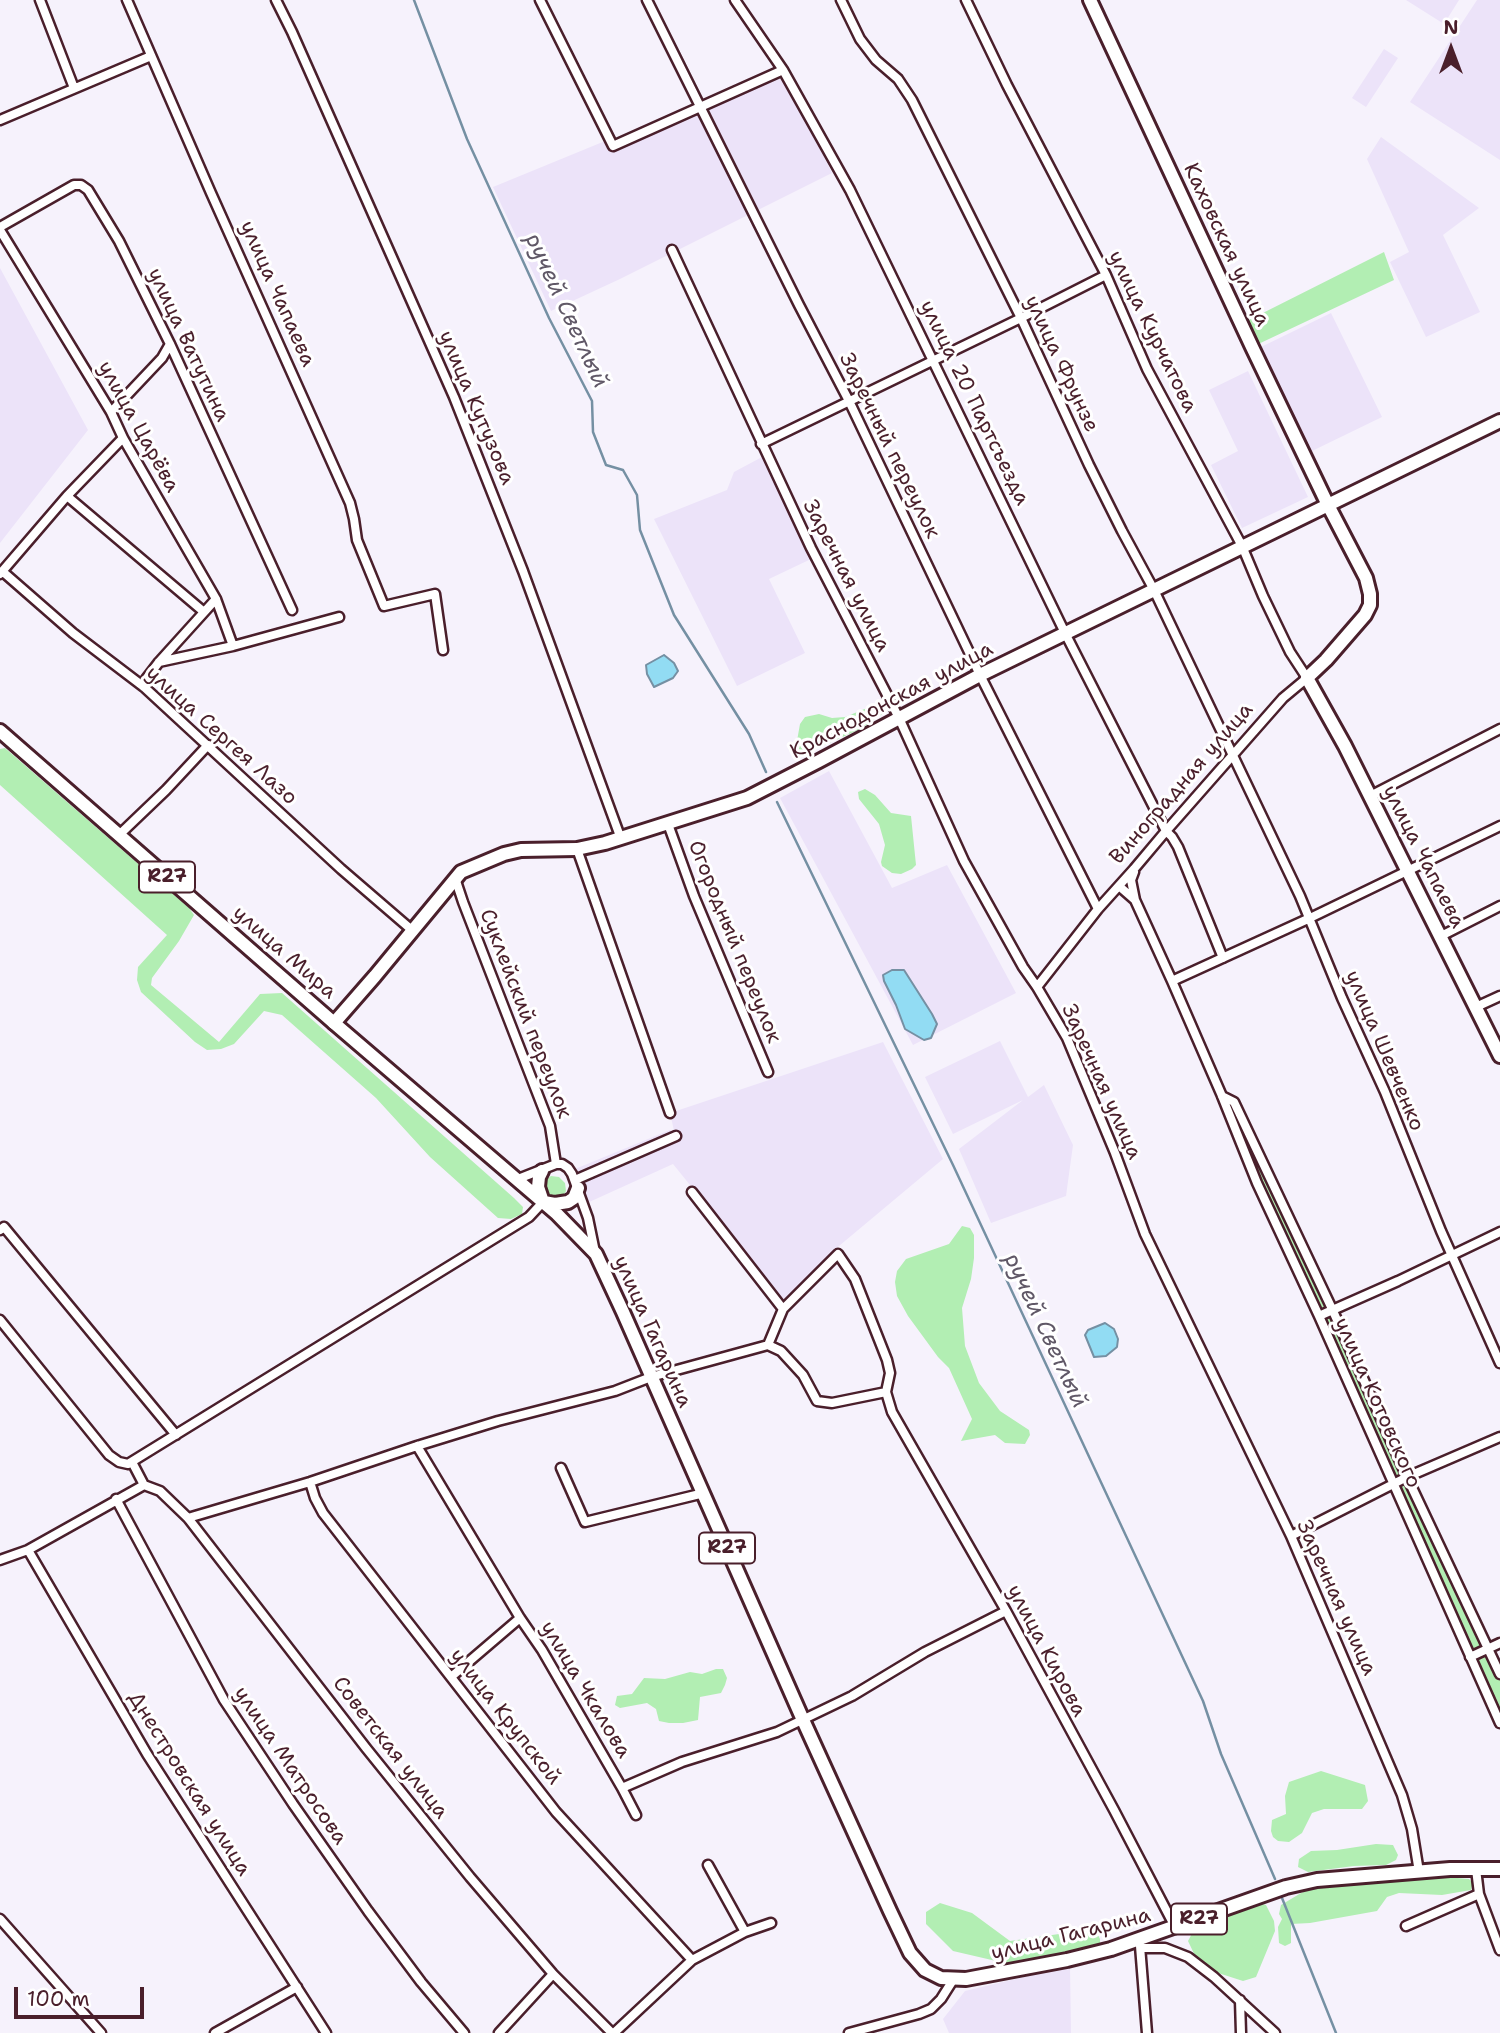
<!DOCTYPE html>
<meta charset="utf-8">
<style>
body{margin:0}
#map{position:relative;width:1500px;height:2033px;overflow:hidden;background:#f6f2fc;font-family:"Shantell Sans",sans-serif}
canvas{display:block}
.north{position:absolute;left:1416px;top:14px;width:70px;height:70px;-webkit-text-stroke:5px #fff;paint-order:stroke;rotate:0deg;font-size:19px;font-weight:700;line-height:28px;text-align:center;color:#4a1f2b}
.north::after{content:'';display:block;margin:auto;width:24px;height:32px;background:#4a1f2b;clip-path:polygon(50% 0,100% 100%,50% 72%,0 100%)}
.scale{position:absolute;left:14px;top:1987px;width:130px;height:32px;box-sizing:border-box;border:4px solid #4a1f2b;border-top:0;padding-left:9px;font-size:21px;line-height:24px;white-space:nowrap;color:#4a1f2b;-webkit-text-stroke:5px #fff;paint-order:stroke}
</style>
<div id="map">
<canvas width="1500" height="2033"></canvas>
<div class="north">N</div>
<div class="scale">100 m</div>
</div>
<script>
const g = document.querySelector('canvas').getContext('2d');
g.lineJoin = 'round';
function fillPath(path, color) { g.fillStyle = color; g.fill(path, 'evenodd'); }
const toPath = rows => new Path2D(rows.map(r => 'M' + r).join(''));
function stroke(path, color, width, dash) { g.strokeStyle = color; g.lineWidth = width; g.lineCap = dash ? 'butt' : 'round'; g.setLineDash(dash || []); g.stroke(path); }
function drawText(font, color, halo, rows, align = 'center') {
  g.font = font + ' "Shantell Sans",sans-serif'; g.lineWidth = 6; g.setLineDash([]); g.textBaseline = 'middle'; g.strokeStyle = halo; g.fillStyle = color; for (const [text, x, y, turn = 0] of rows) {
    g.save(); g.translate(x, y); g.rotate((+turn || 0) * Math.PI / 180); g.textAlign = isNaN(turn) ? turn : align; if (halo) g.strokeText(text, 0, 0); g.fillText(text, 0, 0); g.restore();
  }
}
fillPath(toPath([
 [1406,0,1459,0,1444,24],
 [1477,0,1500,0,1500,160,1410,102],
 [1384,49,1398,58,1366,107,1352,98],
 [782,73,832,173,620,279,551,311,493,187,610,139,613,146],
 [1381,137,1479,208,1443,235,1480,312,1426,337,1390,262,1409,252,1367,159],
 [0,268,88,430,0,543],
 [1331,313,1382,417,1312,451,1261,347],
 [1248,371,1308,497,1242,528,1211,465,1238,451,1209,390],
 [762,457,811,559,769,579,805,653,737,686,654,519,727,490,734,472],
 [829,771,892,888,947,865,1016,993,913,1045,780,798],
 [1000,1041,1028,1097,1044,1085,1073,1145,1066,1196,991,1223,959,1149,1023,1100,953,1134,925,1077],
 [883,1042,943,1159,833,1251,784,1301,673,1164,587,1203,575,1169,670,1130,675,1135,670,1113],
 [1070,1966,1071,2033,949,2033,943,2019,965,1991]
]), '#ece3f9');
fillPath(toPath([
 [1384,252,1394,280,1252,347,1241,324],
 [882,705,884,713,860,729,825,745,801,752,795,752,800,724,805,717,819,714,832,718,845,717,872,706],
 [5,748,189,908,194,915,179,941,152,978,151,985,219,1042,260,994,282,993,514,1198,523,1207,522,1214,511,1219,498,1218,430,1157,376,1098,282,1015,264,1011,234,1044,221,1049,207,1050,195,1042,141,992,137,980,138,967,167,935,0,785,0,749],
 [865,789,875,795,891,813,911,816,916,865,912,869,901,874,892,873,882,866,881,862,885,845,879,824,859,799,858,792],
 [1222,1096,1234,1102,1500,1674,1500,1723],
 [551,1176,559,1177,565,1183,566,1191,562,1198,546,1199,541,1183],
 [962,1226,970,1228,974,1235,974,1258,971,1279,962,1308,965,1346,979,1383,1000,1411,1029,1430,1030,1435,1025,1444,1005,1443,995,1435,961,1441,972,1419,949,1368,938,1357,908,1316,897,1296,895,1282,897,1271,906,1259,949,1244],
 [716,1669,723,1669,727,1678,725,1685,721,1693,700,1697,698,1720,683,1723,669,1723,659,1721,656,1709,647,1703,620,1708,615,1705,617,1696,632,1694,644,1678,665,1679,690,1672,702,1674],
 [1321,1771,1365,1785,1368,1801,1362,1809,1324,1809,1312,1813,1302,1833,1289,1842,1278,1841,1273,1837,1271,1831,1272,1820,1286,1814,1285,1796,1289,1782],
 [1376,1844,1393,1845,1398,1855,1396,1860,1386,1865,1354,1866,1308,1872,1298,1867,1299,1859,1311,1851,1337,1850],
 [1422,1875,1469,1879,1472,1882,1472,1886,1471,1890,1442,1895,1399,1893,1387,1897,1377,1911,1310,1923,1291,1924,1291,1943,1285,1946,1279,1943,1278,1927,1282,1919,1279,1914,1281,1905,1301,1893,1321,1885],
 [940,1903,972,1913,1010,1941,1080,1931,1097,1933,1100,1939,1100,1946,1009,1964,953,1951,926,1924,926,1912],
 [1258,1903,1266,1905,1274,1921,1275,1931,1256,1977,1243,1981,1212,1971,1198,1962,1188,1941,1195,1928,1223,1914]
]), '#b2eeb3');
const water = toPath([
 [664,655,674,663,678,671,673,678,654,687,647,674,646,665,664,655],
 [892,970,904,970,932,1014,937,1024,931,1038,924,1040,905,1029,896,1005,884,981,883,975,892,970],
 [1105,1323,1114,1329,1118,1339,1117,1347,1106,1356,1094,1357,1085,1335,1088,1330,1105,1323]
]);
fillPath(water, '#92dcf3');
stroke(water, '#7590a3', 2);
stroke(toPath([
 [414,0,467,139,549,318,592,401,593,432,606,465,623,470,637,495,640,530,674,615,749,734,766,772],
 [777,802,953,1165,1203,1701,1221,1754,1275,1879],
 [1282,1898,1336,2033]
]), '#7590a3', 2.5);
const street = toPath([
 [40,0,74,88],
 [127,0,211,193,350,503,354,519,357,540,384,606,435,594,443,650],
 [276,0,292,32,454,397,523,571,621,839],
 [540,0,613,146,783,70],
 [647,0,799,305,849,401,980,675,1098,909],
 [735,0,783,70,850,190,1065,633,1166,831,1172,837,1178,847,1223,958],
 [841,0,860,39,876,60,898,79,912,100,1021,318,1089,465,1122,531,1154,590,1300,896,1342,998,1385,1092,1441,1231,1500,1363],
 [966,0,1007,85,1106,275,1147,369,1242,546,1263,596,1290,652,1307,678,1283,698,1166,831,1134,869,1098,909,1037,987],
 [0,120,151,56],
 [0,227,74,185,81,185,88,190,119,241,170,344,292,610],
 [0,230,111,412,123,438,216,599,233,646],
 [672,250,811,548,899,718,964,861,1023,967,1037,987,1067,1038,1115,1153,1145,1234,1291,1536,1402,1795,1412,1829,1419,1872],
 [111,412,162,358,170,344],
 [761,444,1021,318,1106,275],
 [67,496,204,612],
 [2,571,73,633,144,687,341,869,413,931],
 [0,574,67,496,123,438],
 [159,662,233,646,339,617],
 [144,687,146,679,159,662,216,599],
 [1370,796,1500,729],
 [668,824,694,896,768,1072],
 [119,835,166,790,208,745],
 [577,849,670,1113],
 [1134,872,1131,880,1135,900],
 [455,878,463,902,550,1126,556,1164],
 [1119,886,1135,900,1172,981,1222,1096,1257,1183,1319,1316,1500,1723],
 [1441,936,1500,906],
 [1172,981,1310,918,1500,826],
 [1476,1007,1500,996],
 [1222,1096,1234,1102,1333,1311,1407,1477,1500,1674],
 [518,1179,556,1164,562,1164,568,1168,572,1174,588,1218,595,1252],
 [575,1180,676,1136],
 [692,1192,783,1309],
 [0,1230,4,1227,176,1435],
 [1319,1316,1398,1281,1500,1232],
 [0,1320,109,1455,119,1462,128,1464,529,1217,543,1202],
 [768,1345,783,1309,838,1254,855,1279,887,1360,890,1373,886,1392,892,1412,1006,1611,1114,1810,1175,1927],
 [417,1446,520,1618,542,1650,622,1788,682,1762,777,1732,852,1696,925,1652,1006,1611],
 [132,1462,144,1485],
 [561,1468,585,1522,704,1493],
 [310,1482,315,1498,323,1513,556,1812,692,1960,614,2033],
 [144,1485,160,1491,188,1518,366,1748,470,1877,553,1974,612,2033],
 [116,1499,224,1700,293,1804,368,1911,421,1982,464,2033],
 [188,1518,310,1482,417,1446,498,1421,615,1391,651,1377,768,1345,781,1351,803,1375,817,1401,832,1403,886,1392],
 [1291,1536,1407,1477,1500,1437],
 [28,1550,147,1754,326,2033],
 [0,1560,28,1550,144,1485],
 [1470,1657,1500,1643],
 [451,1677,520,1618],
 [622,1788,636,1815],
 [708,1865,745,1932],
 [1476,1869,1479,1894,1500,1950],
 [0,1919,101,2033],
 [1406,1926,1479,1894],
 [1140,1946,1147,2033],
 [1142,1948,1165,1948,1188,1957,1214,1977,1275,2033],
 [692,1960,745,1932,771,1923],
 [1240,2000,1241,2033],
 [215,2033,297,1987],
 [499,2033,553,1974],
 [849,2033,919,2014,931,2009,941,1999,953,1980]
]);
const secondary = toPath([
 [1090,0,1252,347,1328,505,1366,578,1370,594,1370,605,1365,615,1326,660,1307,678,1345,746,1500,1056],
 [334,1023,375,976,461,872,504,854,521,850,577,849,605,843,747,798,819,761,980,675,1500,421]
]);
const primary = toPath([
 [0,731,334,1023,557,1214,596,1254,623,1312,803,1720,890,1911,910,1953,925,1970,941,1978,966,1979,1067,1960,1111,1949,1286,1887,1317,1880,1450,1869,1500,1869],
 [542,1171,539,1177,538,1187,543,1202],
 [544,1202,555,1204,568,1202,574,1198,578,1188]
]);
stroke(street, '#4a1f2b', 13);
stroke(secondary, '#4a1f2b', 18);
stroke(primary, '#4a1f2b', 18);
stroke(street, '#fff', 8);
stroke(secondary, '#fff', 12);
stroke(primary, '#fff', 12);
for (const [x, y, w] of [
 [167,877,56],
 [727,1548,56],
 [1199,1919,56]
]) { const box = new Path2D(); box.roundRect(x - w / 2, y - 15.5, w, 31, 5); g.fillStyle = '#fff'; g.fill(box); stroke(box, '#4a1f2b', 2); }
drawText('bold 19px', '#4a1f2b', null, [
 ["R27",167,877],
 ["R27",727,1548],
 ["R27",1199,1919]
]);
drawText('21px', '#4a1f2b', '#fff', [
 ["Каховская улица",1226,245,65],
 ["улица Чапаева",277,294,66],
 ["улица Курчатова",1152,332,64],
 ["улица Ватутина",188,345,65],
 ["улица Фрунзе",1061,364,65],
 ["улица 20 Партсъезда",974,403,64],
 ["улица Кутузова",476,408,67],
 ["улица Царёва",138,427,61],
 ["Заречный переулок",889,446,64],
 ["Заречная улица",846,576,63],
 ["Краснодонская улица",892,701,-28],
 ["улица Сергея Лазо",221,736,42],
 ["Виноградная улица",1182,784,-49],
 ["улица Чапаева",1423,857,63],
 ["Огородный переулок",734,942,68],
 ["улица Мира",284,953,41],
 ["Суклейский переулок",525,1014,69],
 ["улица Шевченко",1384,1051,67],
 ["Заречная улица",1101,1082,66],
 ["улица Гагарина",652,1332,66],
 ["улица Котовского",1377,1403,66],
 ["Заречная улица",1336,1598,66],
 ["улица Кирова",1046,1651,62],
 ["улица Чкалова",585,1690,59],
 ["улица Крупской",505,1717,52],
 ["Советская улица",390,1748,52],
 ["улица Матросова",290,1766,56],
 ["Днестровская улица",189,1784,58],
 ["улица Гагарина",1071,1935,-14]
]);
drawText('italic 23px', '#605867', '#fff', [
 ["ручей Светлый",566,311,65],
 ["ручей Светлый",1045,1331,65]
]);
</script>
